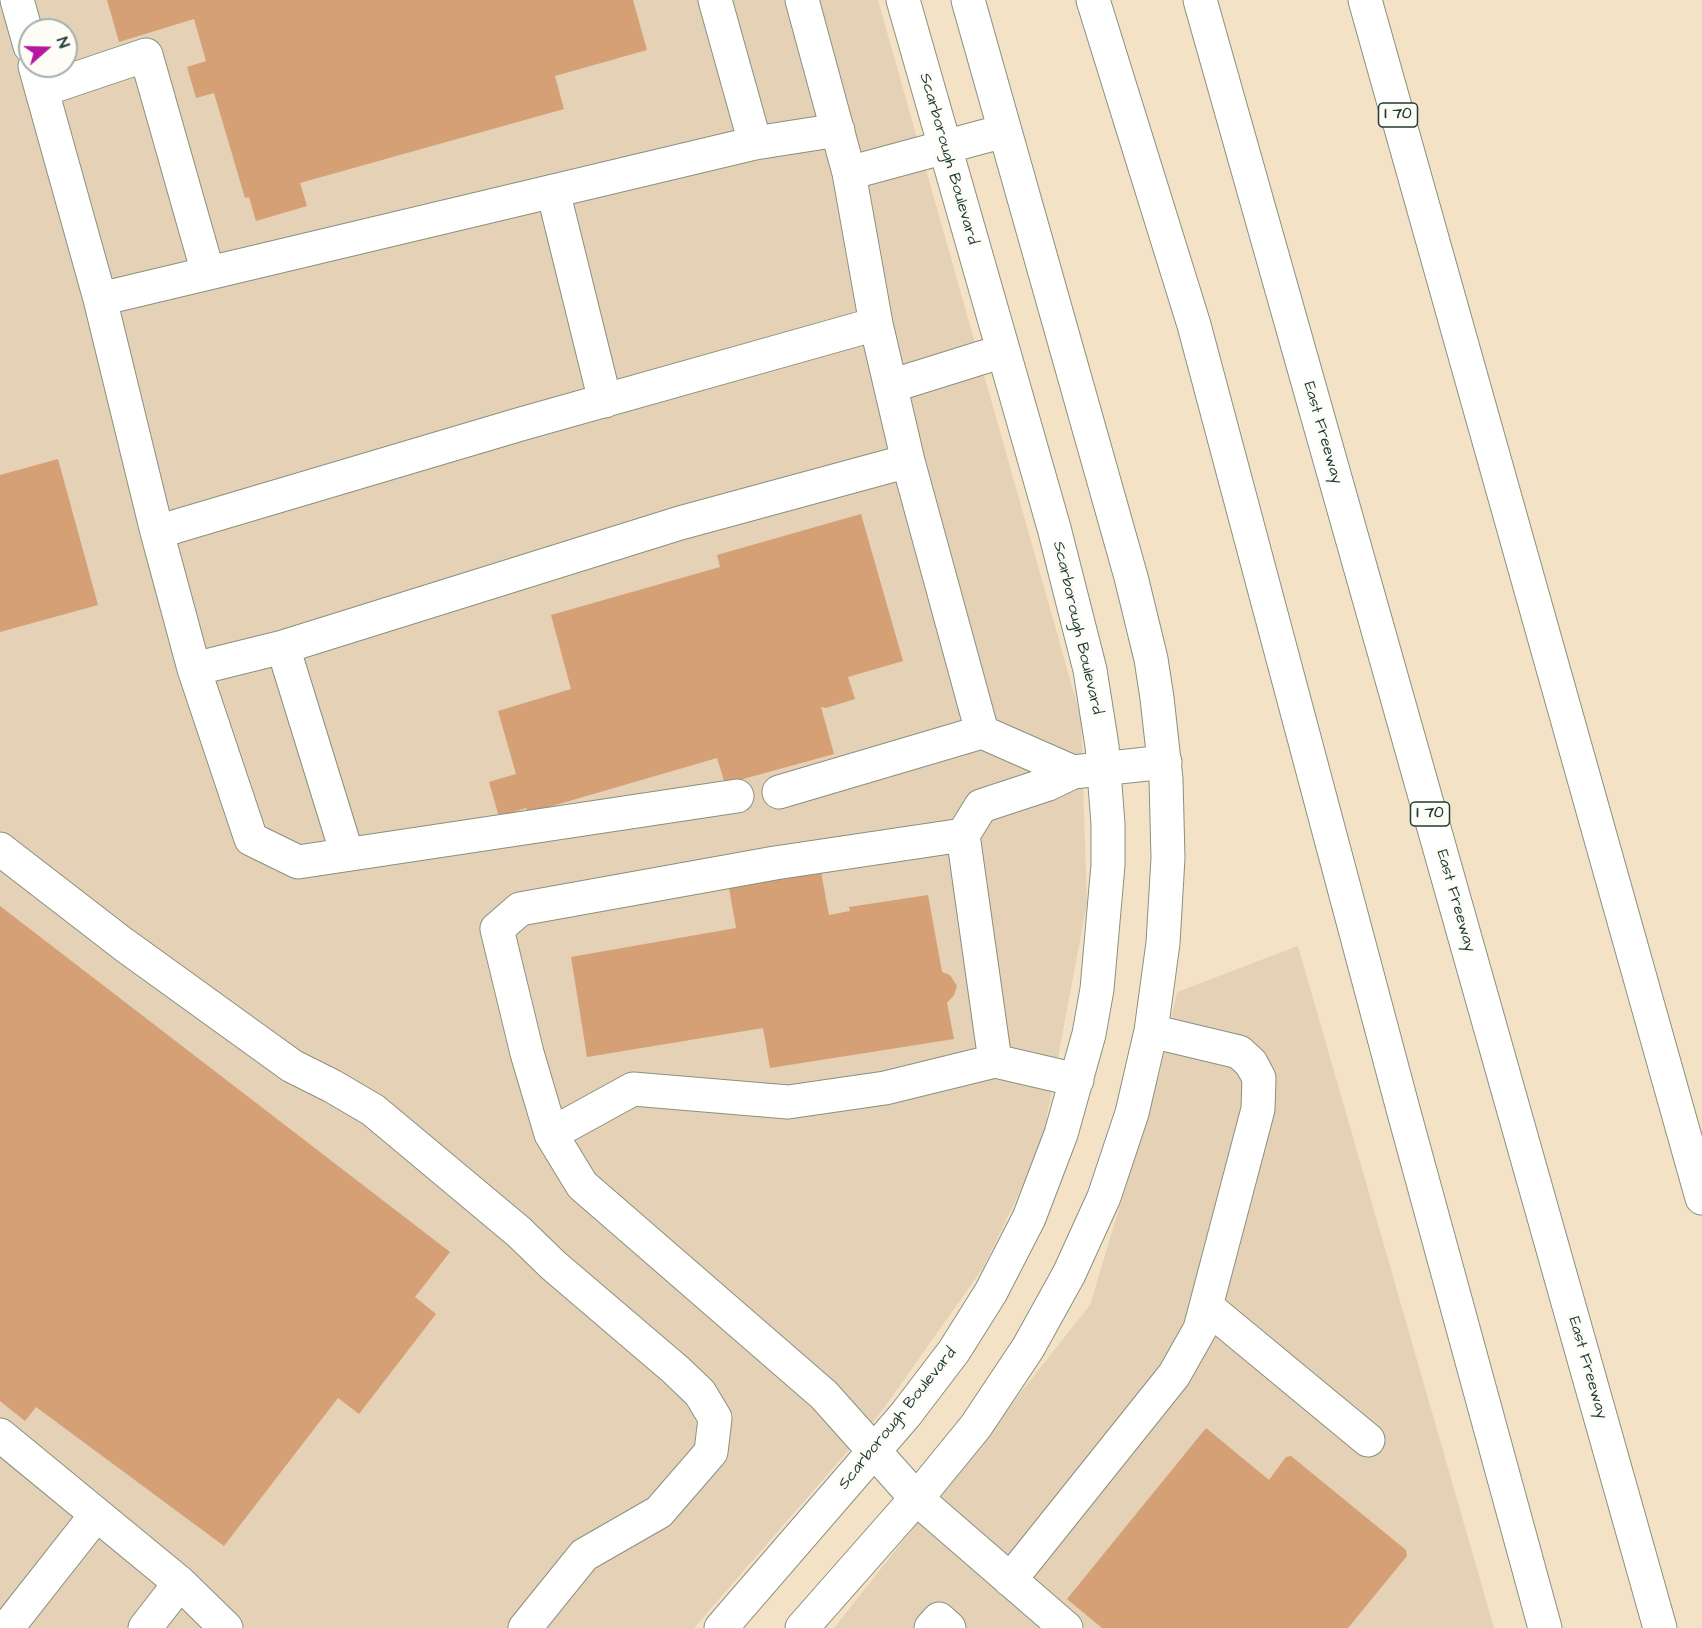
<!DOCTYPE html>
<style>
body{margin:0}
#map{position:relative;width:1702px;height:1628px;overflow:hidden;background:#f4e2c7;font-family:"Architects Daughter",sans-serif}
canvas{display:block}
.north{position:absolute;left:18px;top:18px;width:60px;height:60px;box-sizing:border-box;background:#fdfcf7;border:2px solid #a4b0a9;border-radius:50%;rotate:70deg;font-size:16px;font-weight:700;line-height:24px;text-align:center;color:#1f3d34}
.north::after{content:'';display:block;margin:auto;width:21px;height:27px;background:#b5179e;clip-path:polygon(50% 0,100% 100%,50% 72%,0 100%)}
</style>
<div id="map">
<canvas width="1702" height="1628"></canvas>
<div class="north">N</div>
</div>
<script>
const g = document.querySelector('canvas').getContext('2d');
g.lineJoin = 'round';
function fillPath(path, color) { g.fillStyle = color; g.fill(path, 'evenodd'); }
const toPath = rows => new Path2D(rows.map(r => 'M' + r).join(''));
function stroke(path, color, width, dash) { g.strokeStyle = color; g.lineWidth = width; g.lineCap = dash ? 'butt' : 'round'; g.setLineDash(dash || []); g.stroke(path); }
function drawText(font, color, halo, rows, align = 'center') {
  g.font = font + ' "Architects Daughter",sans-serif'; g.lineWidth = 6; g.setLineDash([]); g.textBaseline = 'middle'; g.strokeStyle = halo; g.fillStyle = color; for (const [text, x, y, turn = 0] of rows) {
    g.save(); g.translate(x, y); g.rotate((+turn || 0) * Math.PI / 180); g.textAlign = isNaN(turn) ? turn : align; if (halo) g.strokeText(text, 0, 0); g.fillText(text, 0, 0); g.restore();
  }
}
fillPath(toPath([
 [0,0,878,0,1081,718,1087,903,1041,1148,983,1268,879,1415,694,1628,0,1628],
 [30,30,66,30,66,66,30,66],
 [1298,946,1494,1628,834,1628,1090,1305,1160,1072,1177,992]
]), '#e5d1b6');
fillPath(toPath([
 [107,0,633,0,647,50,555,76,564,109,300,183,307,206,256,221,249,197,245,198,214,93,196,98,187,67,206,61,194,19,119,42],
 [58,459,98,605,0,632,0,475],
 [861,514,903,661,848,677,855,699,826,708,821,707,834,754,725,784,717,758,528,813,526,808,499,817,489,782,516,774,498,711,571,689,551,615,720,567,717,555],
 [821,872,829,915,850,911,849,907,928,895,942,972,950,975,957,986,954,995,947,1003,954,1039,770,1068,763,1028,587,1057,571,957,736,928,729,888],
 [0,906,450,1252,415,1297,436,1314,359,1414,338,1398,224,1546,36,1407,25,1421,0,1401],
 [1206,1428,1269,1480,1286,1457,1291,1456,1406,1550,1407,1556,1348,1628,1102,1628,1067,1599]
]), '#d5a076');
const minor = toPath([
 [17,0,30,46],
 [715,0,755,143],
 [35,66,100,299,157,532],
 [42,90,146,55,208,273],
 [849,173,1004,131],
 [553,191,605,401],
 [100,299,755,143,838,130],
 [876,324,908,461,982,732],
 [891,386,1003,351],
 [194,669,283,647],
 [779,792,982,732,1073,772,1165,762],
 [737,796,298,862,251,839,194,669,157,532,521,424,876,324,849,173,802,0],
 [0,849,123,944,292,1066,332,1086,373,1110,519,1232,553,1265,676,1370,700,1393,715,1418,711,1452,659,1512,584,1555,525,1628],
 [347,854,283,647,680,523,908,461],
 [995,1061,963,835,981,806,1048,784,1073,772],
 [551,1134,527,1053,497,929,520,909,775,863,963,835],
 [1206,1306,1368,1440],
 [0,1435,180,1583,226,1628],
 [1010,1580,1174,1375,1200,1329,1258,1109,1259,1078,1251,1063,1239,1052,1151,1031],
 [7,1628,96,1515],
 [145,1628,180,1583],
 [721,1628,906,1414,954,1351,991,1292,1029,1218,1061,1134,1089,1034,1097,989,1108,865,1108,824,1102,746,1090,670,1054,528,903,0],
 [802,1628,927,1486,976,1426,1028,1348,1069,1274,1104,1197,1132,1113,1151,1031,1163,943,1168,858,1166,779,1157,698,1151,659,1131,577,968,0],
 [931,1628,939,1619,949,1628],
 [1066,1628,916,1498,824,1395,582,1185,551,1134,633,1089,788,1102,885,1088,995,1061,1077,1080]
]);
const highway = toPath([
 [1093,0,1194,325,1403,1109,1545,1628],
 [1200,0,1660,1628],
 [1365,0,1702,1198]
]);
stroke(minor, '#8a907e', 35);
stroke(highway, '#8a907e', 35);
stroke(minor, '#fff', 33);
stroke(highway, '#fff', 33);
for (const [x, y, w] of [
 [1398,115,39],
 [1430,814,39]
]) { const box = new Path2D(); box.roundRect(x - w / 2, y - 12, w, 24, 4.5); g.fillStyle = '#fdfcf7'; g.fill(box); stroke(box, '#1f3d34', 1.5); }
drawText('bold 15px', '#1f3d34', null, [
 ["I 70",1398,115],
 ["I 70",1430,814]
]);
drawText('16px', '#1f3d34', '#fdfcf7', [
 ["Scarborough Boulevard",948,159,74],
 ["East Freeway",1322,433,74],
 ["Scarborough Boulevard",1077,628,77],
 ["East Freeway",1455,901,74],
 ["East Freeway",1587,1368,74],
 ["Scarborough Boulevard",898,1419,-51]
]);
</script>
